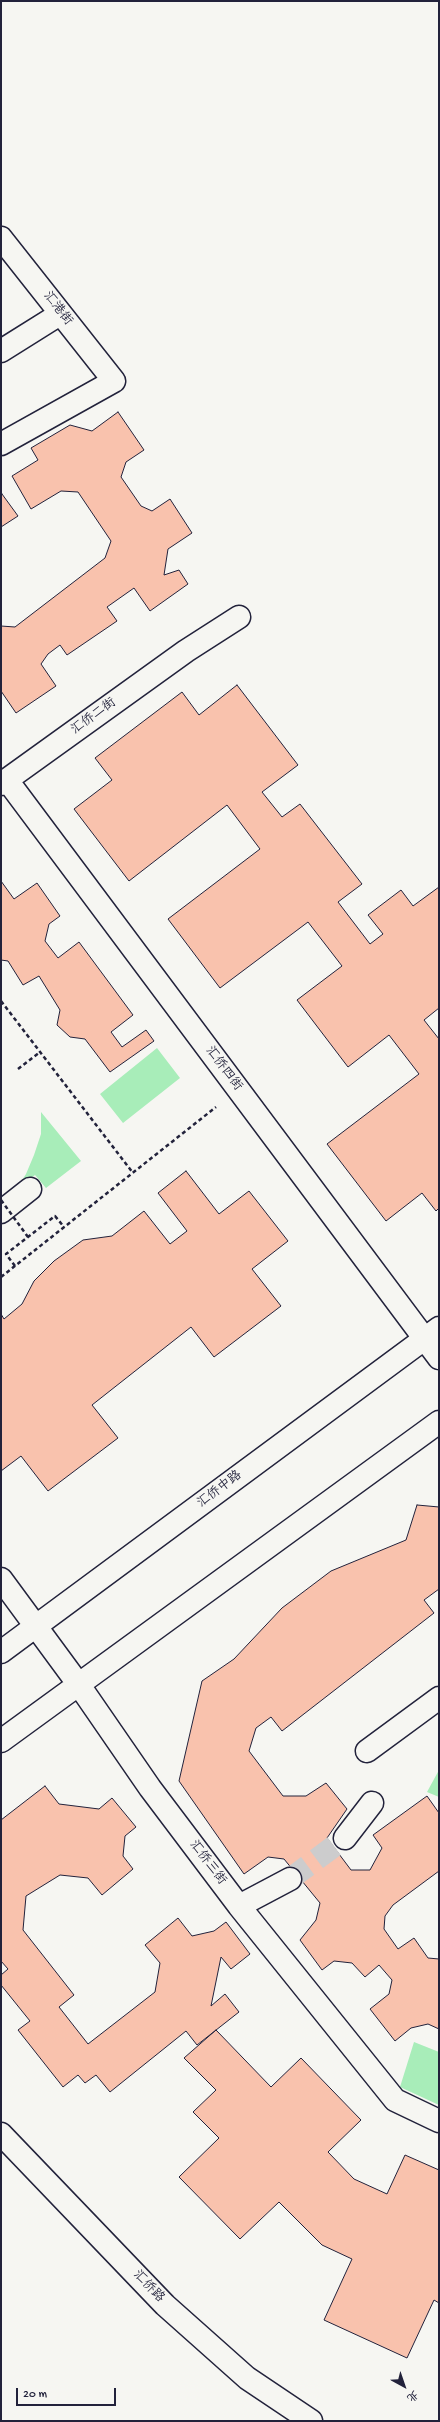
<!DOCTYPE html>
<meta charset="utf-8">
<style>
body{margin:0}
#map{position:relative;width:440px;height:2422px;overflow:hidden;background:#f6f6f2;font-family:"Gochi Hand","LXGW WenKai TC",sans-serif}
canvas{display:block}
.frame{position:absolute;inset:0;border:2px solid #22223b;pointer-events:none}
.north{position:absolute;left:384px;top:2366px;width:40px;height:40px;-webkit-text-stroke:3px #f6f6f2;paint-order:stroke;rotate:140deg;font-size:11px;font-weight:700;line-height:16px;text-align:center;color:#22223b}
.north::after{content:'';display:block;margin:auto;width:14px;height:18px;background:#22223b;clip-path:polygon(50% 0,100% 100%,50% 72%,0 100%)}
.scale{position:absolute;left:16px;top:2388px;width:100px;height:18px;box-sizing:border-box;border:2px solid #22223b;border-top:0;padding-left:5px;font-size:12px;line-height:14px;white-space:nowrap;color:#22223b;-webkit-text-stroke:3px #f6f6f2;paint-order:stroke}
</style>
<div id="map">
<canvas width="440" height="2422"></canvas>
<div class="frame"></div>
<div class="north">北</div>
<div class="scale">20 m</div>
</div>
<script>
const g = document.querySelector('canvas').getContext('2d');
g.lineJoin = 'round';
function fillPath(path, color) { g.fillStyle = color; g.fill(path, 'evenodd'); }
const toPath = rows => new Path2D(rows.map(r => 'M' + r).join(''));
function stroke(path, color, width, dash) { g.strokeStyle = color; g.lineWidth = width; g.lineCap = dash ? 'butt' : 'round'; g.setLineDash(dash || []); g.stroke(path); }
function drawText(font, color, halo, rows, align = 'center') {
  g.font = font + ' "Gochi Hand","LXGW WenKai TC",sans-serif'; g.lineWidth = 3.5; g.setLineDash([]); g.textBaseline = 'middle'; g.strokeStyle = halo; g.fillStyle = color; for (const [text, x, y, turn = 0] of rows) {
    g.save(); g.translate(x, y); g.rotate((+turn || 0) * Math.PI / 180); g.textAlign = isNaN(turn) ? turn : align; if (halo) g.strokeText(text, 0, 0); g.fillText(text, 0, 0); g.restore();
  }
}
fillPath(toPath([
 [157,1048,180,1078,123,1123,100,1094],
 [41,1112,81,1161,46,1188,35,1175,15,1191,26,1174,34,1155,41,1134],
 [439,1770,439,1797,427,1792],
 [414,2042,439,2052,439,2105,400,2087]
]), '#a8edb9');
const building = toPath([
 [118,412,144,450,126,462,121,477,141,506,152,511,170,499,192,533,168,549,164,575,179,570,188,584,150,611,134,588,107,607,117,621,67,655,60,645,48,654,41,664,56,686,16,713,1,691,1,626,15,627,105,558,111,541,78,492,61,491,31,509,12,476,38,460,31,448,70,425,92,431,118,412],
 [2,494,18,516,1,527,1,495,2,494],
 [237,685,298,765,262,792,282,817,300,804,362,884,338,902,370,944,383,934,368,915,401,890,413,906,439,887,439,1008,424,1020,439,1039,439,1208,436,1211,422,1193,386,1221,327,1144,419,1074,389,1035,348,1067,297,1000,342,966,308,922,220,988,168,919,260,849,227,805,129,881,74,809,112,780,95,758,182,692,199,715,237,685],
 [1,881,14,899,37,883,60,916,49,924,45,941,58,958,79,942,133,1015,111,1032,122,1047,146,1030,154,1041,110,1072,85,1039,70,1037,57,1025,60,1010,39,976,23,985,8,961,1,960,1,881],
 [186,1171,219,1214,249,1191,288,1241,252,1269,281,1306,214,1357,191,1327,92,1405,118,1438,48,1491,21,1456,1,1471,1,1314,4,1319,22,1304,34,1281,54,1261,83,1240,112,1236,144,1211,170,1244,187,1231,158,1193,186,1171],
 [417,1505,439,1507,439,1589,424,1600,434,1613,282,1731,271,1717,256,1728,249,1751,283,1796,306,1796,326,1783,347,1809,327,1838,351,1870,370,1870,382,1848,373,1835,427,1796,439,1813,439,1871,393,1905,385,1916,384,1929,398,1949,414,1938,428,1958,439,1959,439,2029,428,2024,411,2028,395,2041,370,2009,389,1994,392,1980,379,1965,365,1977,352,1963,334,1961,322,1970,300,1940,316,1920,320,1903,284,1859,268,1857,244,1874,179,1781,202,1681,234,1659,282,1608,331,1571,406,1540,417,1505],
 [45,1786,59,1804,99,1809,112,1798,136,1827,125,1836,123,1856,133,1869,102,1895,88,1878,60,1875,26,1896,23,1930,74,1995,59,2007,88,2044,155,1992,160,1963,145,1945,178,1918,192,1936,214,1931,226,1922,250,1954,231,1969,221,1957,211,2006,225,1994,239,2012,197,2045,186,2031,110,2092,96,2075,85,2083,78,2075,63,2087,18,2030,30,2021,1,1985,1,1975,8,1969,1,1961,1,1820,45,1786],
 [216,2030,271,2087,301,2058,361,2120,328,2152,354,2179,387,2194,405,2155,439,2170,439,2303,434,2300,407,2358,324,2320,352,2259,322,2245,279,2202,240,2239,179,2177,219,2138,193,2112,216,2090,184,2058,216,2030]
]);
fillPath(building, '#f9c2ad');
stroke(building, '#22223b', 1);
stroke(toPath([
 [290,1879,345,1838]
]), '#cccccd', 22, [22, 11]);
const minor = toPath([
 [1,238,114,381,1,444],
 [1,351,60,314],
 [7,780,439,1358],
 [1,784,186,651,239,617],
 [1,1212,30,1189],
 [1,1579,79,1685,150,1788,239,1906,395,2100,439,2121],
 [1,1652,439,1328],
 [1,1741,439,1422],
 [367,1751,439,1698],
 [345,1838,372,1803],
 [239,1906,290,1879],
 [1,2134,165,2305,247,2378,311,2421]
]);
stroke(minor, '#22223b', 25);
stroke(toPath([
 [1,1001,133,1173],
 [18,1069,40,1052],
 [15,1266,6,1254,55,1216,64,1227],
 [1,1277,216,1107]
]), '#22223b', 2.5, [4, 3]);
stroke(minor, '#f6f6f2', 22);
stroke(toPath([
 [1,1200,28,1237]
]), '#22223b', 2.5, [4, 3]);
drawText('13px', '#22223b', '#f6f6f2', [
 ["汇港街",57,309,52],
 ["汇侨二街",94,717,-36],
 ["汇侨四街",223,1069,53],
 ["汇侨中路",220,1490,-37],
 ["汇侨三街",207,1863,53],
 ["汇侨路",148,2287,46]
]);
</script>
